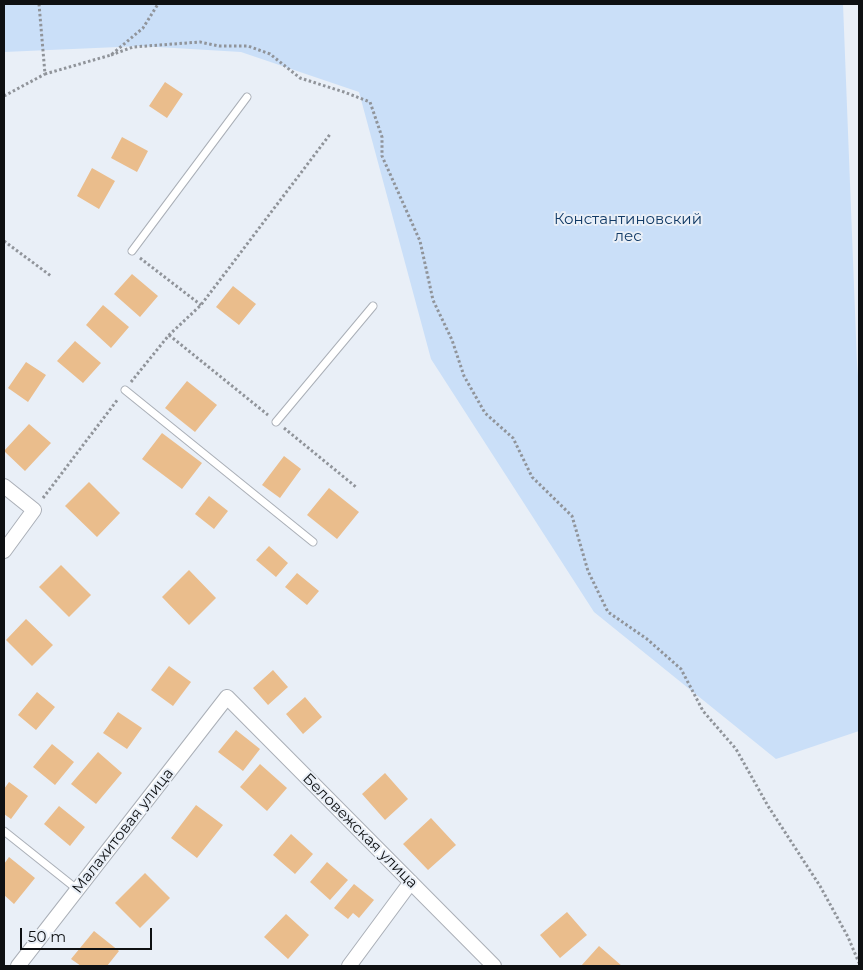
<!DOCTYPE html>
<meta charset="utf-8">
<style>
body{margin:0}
#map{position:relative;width:863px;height:970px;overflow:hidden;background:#e9eff7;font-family:Montserrat,sans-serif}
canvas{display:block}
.frame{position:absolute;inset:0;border:5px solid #0e1012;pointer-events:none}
.scale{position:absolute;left:20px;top:928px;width:132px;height:22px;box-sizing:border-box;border:2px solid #0e1012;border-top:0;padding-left:6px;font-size:15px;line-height:18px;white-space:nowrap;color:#0e1012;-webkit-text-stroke:4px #e9eff7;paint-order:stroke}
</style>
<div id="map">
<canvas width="863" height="970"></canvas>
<div class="frame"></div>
<div class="scale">50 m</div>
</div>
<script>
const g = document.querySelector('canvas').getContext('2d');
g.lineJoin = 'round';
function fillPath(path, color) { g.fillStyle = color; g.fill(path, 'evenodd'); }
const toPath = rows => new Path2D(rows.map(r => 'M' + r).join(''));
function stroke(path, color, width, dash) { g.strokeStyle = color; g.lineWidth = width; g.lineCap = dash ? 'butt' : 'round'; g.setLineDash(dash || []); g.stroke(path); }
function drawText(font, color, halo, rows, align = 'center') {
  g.font = font + ' Montserrat,sans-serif'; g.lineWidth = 4; g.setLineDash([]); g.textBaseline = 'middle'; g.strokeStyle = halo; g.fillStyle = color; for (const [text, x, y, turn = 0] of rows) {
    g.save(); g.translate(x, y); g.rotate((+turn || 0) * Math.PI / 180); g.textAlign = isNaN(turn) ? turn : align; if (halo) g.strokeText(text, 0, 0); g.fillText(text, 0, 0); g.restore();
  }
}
fillPath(toPath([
 [4,4,843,4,857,363,859,389,859,731,776,759,594,612,431,359,359,92,241,52,141,46,4,52]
]), '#cadff8');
fillPath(toPath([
 [165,82,183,94,167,118,149,106],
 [122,137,148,151,137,172,111,158],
 [92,168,115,181,99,209,77,196],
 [132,274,158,296,140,317,114,294],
 [233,286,256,304,239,325,216,307],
 [103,305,129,327,111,348,86,325],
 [75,341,101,363,83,383,57,361],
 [26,362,46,375,28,402,8,388],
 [187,381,217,405,195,432,165,408],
 [29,424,51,443,25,471,4,451],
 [162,433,202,463,182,489,142,459],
 [284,456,301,469,280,498,262,485],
 [89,482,120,513,97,537,65,506],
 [329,488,359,512,337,539,307,515],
 [209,496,228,511,214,529,195,514],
 [269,546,288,563,276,577,256,560],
 [61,565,91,595,69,617,39,587],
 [189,570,216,598,189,625,162,597],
 [297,573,319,591,307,605,285,587],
 [26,619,53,645,32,666,6,640],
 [169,666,191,682,173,706,151,690],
 [273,670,288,687,268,705,253,688],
 [37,692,55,707,36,730,18,715],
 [305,697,322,717,303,734,286,714],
 [118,712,142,728,127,749,103,733],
 [236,730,260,749,243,771,218,752],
 [52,744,74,762,55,785,33,767],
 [98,752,122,773,96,804,71,784],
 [260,764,287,788,267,811,240,787],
 [385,773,408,799,385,820,362,794],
 [9,782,28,796,11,819,4,814,4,789],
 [196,805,223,825,197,858,171,838],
 [59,806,85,827,70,846,44,824],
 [431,818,456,845,428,870,403,844],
 [291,834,313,854,295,874,273,855],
 [9,857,35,878,14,904,4,895,4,864],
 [327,862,348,880,330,900,310,882],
 [145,873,170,898,140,928,115,903],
 [354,884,374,900,359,918,353,913,348,919,334,908],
 [567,912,587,935,560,958,540,935],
 [286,914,309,935,288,959,264,937],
 [94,931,119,951,107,966,81,966,71,959],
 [599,946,622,966,581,966]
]), '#eabd8c');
const service = toPath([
 [132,251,247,97],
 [125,390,313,542],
 [276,422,373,306],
 [4,831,78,890]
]);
const minor = toPath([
 [4,486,34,510,4,551],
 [18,966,227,697,494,966],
 [349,966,411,882]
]);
stroke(service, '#aaafb7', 9);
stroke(minor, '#aaafb7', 16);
stroke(toPath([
 [39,4,45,74,111,55,143,28,158,4],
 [111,55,133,47,200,42,219,46,248,46,270,54,300,78,344,92,370,102,382,137,382,156,420,241,433,300,452,340,464,376,485,413,513,438,532,477,572,516,588,571,608,612,647,639,681,669,703,711,736,749,768,806,820,886,848,937,859,963],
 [4,96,45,74],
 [4,241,51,276],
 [140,258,201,305],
 [169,335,268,415],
 [131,382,169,335,201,305,331,133],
 [284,428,356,487],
 [43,498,118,399]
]), '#90949a', 3, [2.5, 2.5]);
stroke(service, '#fff', 7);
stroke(minor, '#fff', 14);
drawText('15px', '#113a66', '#e9eff7', [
 ["Константиновский",628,220],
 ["лес",628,237]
]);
drawText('15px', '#0e1012', '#e9eff7', [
 ["Малахитовая улица",123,831,-52],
 ["Беловежская улица",360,831,45]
]);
</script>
